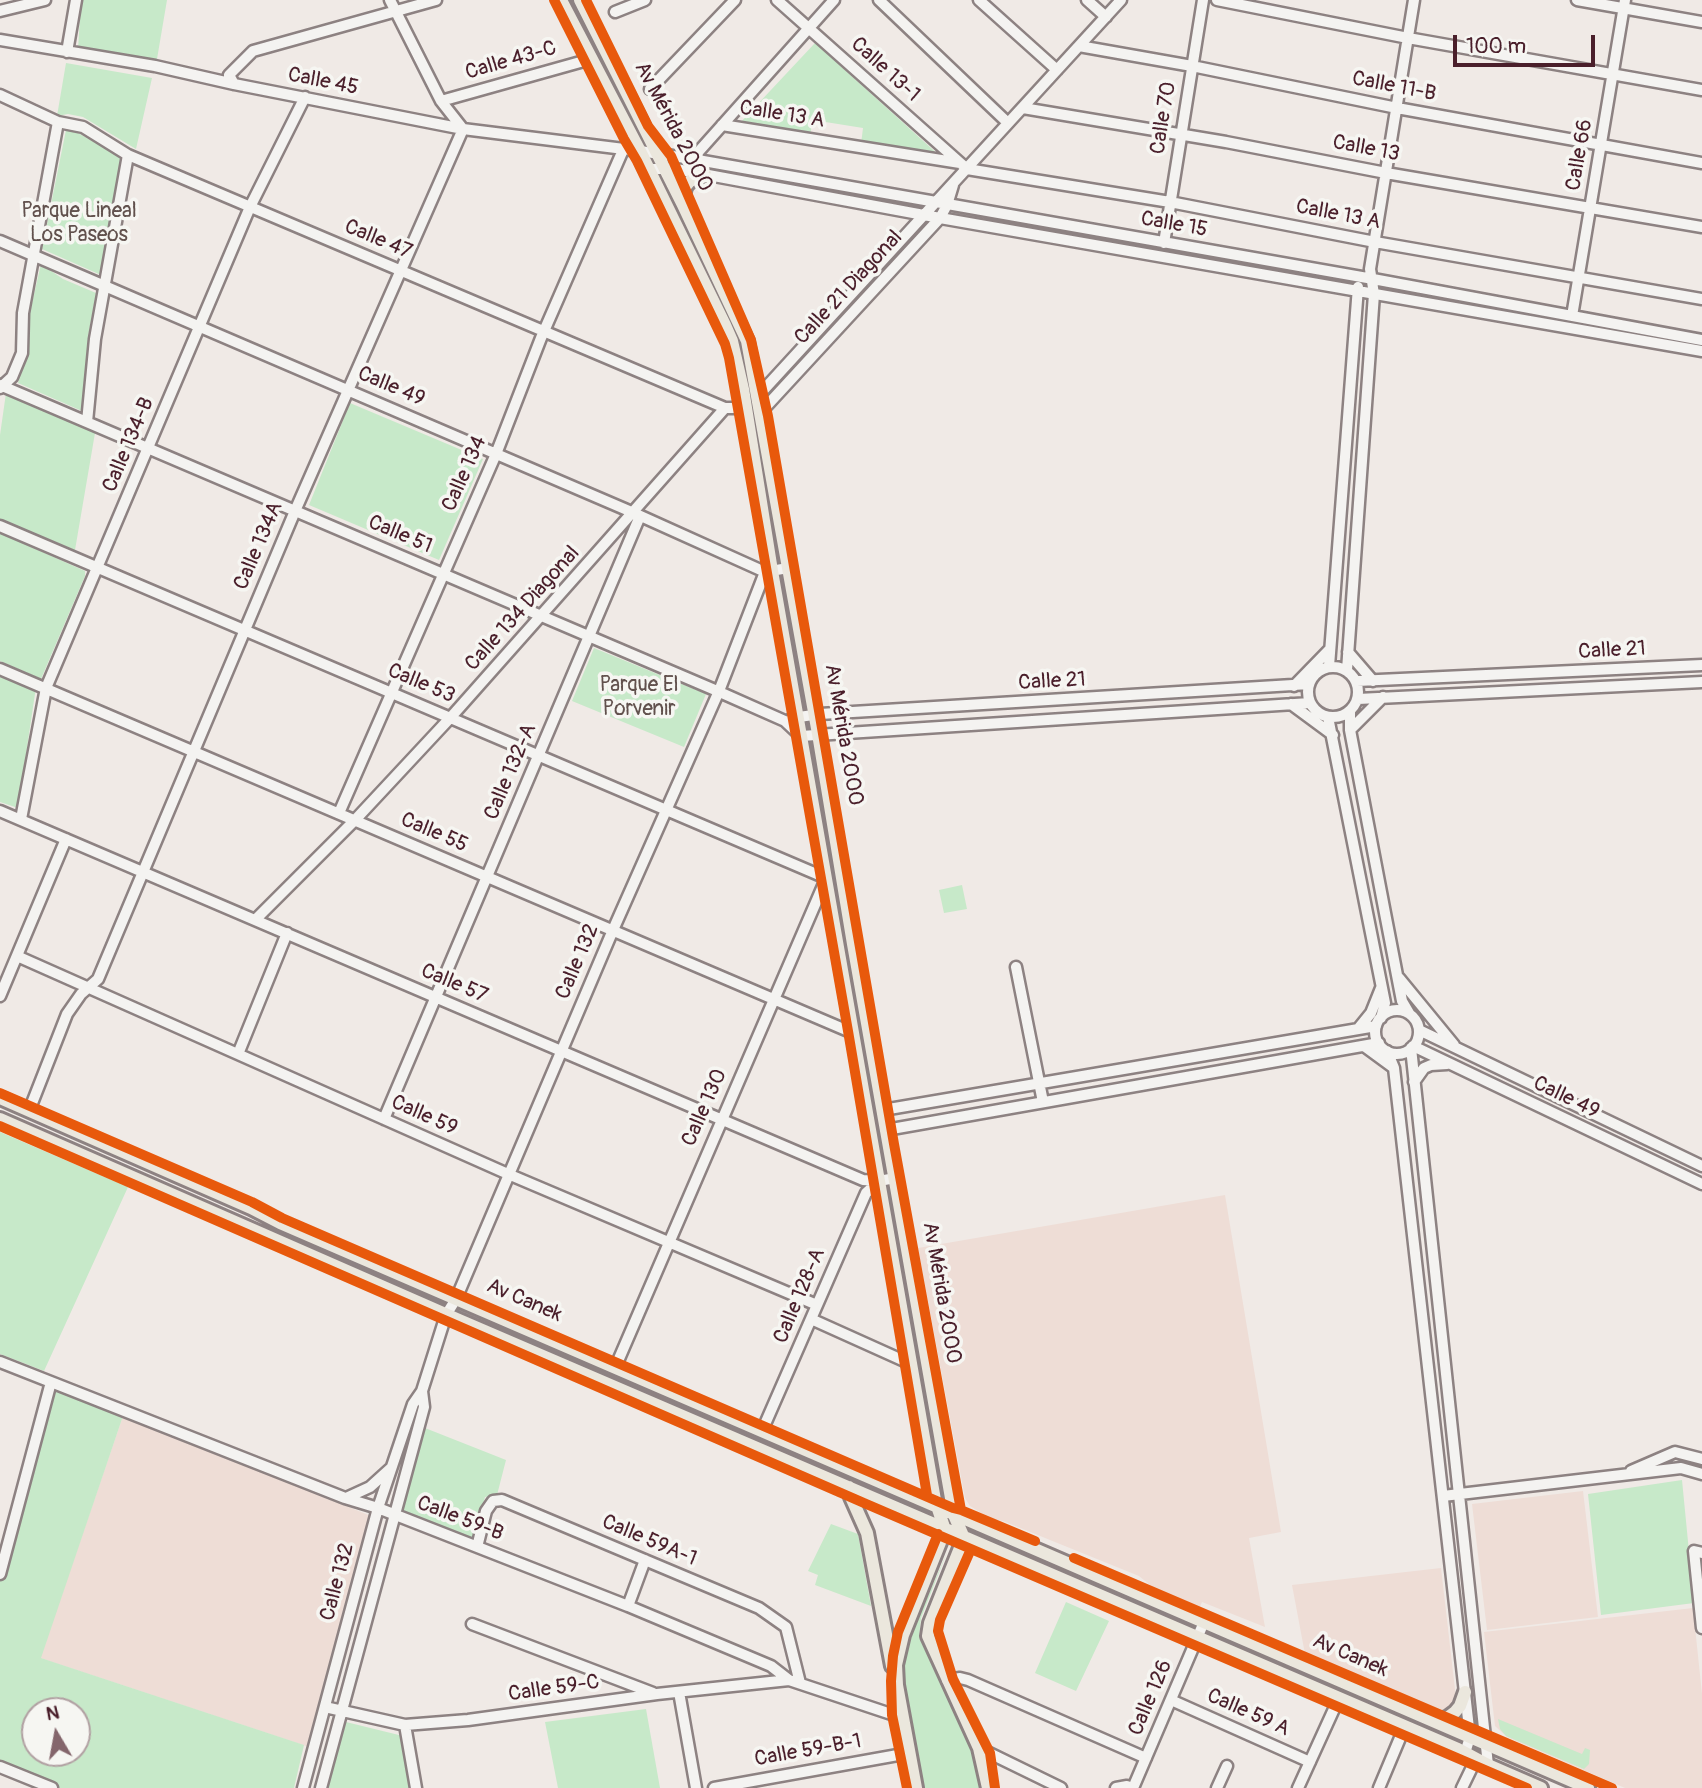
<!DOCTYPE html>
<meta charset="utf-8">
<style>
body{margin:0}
#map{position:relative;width:1702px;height:1788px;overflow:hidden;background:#f0eae6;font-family:Pangolin,sans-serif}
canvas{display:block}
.north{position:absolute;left:21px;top:1697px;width:70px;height:70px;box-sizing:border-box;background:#f6f6f2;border:2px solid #b1a0a2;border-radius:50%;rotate:350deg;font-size:19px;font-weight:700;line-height:28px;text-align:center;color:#4a1f2b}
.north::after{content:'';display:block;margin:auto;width:24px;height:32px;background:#84666c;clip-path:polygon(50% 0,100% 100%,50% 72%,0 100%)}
.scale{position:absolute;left:1453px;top:35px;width:142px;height:32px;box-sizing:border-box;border:4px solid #4a1f2b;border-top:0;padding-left:9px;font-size:21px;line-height:24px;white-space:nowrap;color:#4a1f2b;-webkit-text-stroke:5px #f6f6f2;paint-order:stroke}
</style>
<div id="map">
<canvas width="1702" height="1788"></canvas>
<div class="north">N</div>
<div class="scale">100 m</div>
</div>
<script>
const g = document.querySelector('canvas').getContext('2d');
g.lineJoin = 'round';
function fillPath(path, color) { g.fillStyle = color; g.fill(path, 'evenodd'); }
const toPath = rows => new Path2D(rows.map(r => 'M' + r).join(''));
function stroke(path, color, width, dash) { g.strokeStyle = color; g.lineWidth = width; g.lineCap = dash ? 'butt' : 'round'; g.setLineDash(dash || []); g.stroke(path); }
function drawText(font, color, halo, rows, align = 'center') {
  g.font = font + ' Pangolin,sans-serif'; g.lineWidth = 7; g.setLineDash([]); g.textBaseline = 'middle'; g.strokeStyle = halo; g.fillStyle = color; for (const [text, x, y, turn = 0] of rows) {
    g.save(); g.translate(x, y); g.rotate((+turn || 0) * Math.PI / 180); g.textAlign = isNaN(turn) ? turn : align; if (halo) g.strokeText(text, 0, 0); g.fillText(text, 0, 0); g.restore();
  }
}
fillPath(toPath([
 [1225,1195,1281,1532,1249,1538,1265,1627,1202,1602,1199,1609,1156,1590,1139,1576,1003,1521,991,1519,970,1506,965,1498,918,1248],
 [123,1416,371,1516,312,1748,40,1658],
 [1583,1491,1598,1617,1487,1630,1472,1504],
 [1441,1568,1456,1698,1449,1710,1442,1711,1434,1708,1305,1654,1292,1585],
 [1693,1608,1702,1694,1702,1788,1625,1788,1507,1737,1495,1726,1484,1632]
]), '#eeddd6');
fillPath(toPath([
 [81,0,167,0,157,59,78,50],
 [815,43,941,157,861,144,863,128,813,120,810,135,740,123],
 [66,63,152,78,136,149,83,117,68,114,57,116],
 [66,130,78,133,121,157,101,275,42,249],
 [41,264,63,279,96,293,88,337,90,338,82,411,18,383,26,353,29,316],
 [6,393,95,433,75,550,0,519,0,435],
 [350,403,483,459,439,560,309,505],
 [0,533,85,571,85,576,41,679,0,661],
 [594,648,706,694,684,747,572,701],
 [0,671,36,687,18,808,0,802],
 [962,885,967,909,944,913,939,890],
 [0,1132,128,1187,44,1371,0,1354],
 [49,1389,123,1416,41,1658,304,1745,294,1788,53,1788,0,1767,0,1574],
 [35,1711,77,1711,77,1753,35,1753],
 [425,1428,506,1460,497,1495,485,1497,473,1542,402,1514],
 [1682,1480,1694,1603,1601,1615,1588,1494],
 [831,1524,858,1534,871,1606,815,1585,818,1575,808,1571],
 [948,1550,921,1618,919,1637,974,1756,980,1788,921,1788,902,1685,902,1664,911,1635],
 [1066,1602,1109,1621,1076,1691,1035,1673],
 [646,1709,660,1788,558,1788,545,1722],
 [1498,1719,1582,1754,1585,1748,1590,1750,1589,1764,1584,1769,1506,1736,1500,1729],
 [346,1722,407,1737,416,1788,328,1788]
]), '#c7e9c9');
const minor = toPath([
 [390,0,441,101,463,129],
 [777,0,967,169,1170,202,1375,242,1702,299],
 [879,0,1008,123],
 [979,0,1057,70],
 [1087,0,1106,17],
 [1217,0,1408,38,1702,90],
 [1577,0,1702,22],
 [0,11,45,0],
 [615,12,645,0],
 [0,40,155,66,234,84,463,129,640,151,692,159,1373,279,1702,340],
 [1079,46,1192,66,1397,108,1702,163],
 [67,52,76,0],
 [234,84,229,75,253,51,436,0],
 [650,89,735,0],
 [0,95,58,122,83,127,128,155,725,408,746,408],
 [441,101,591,59],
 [1023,108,1226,142,1386,173,1702,227],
 [722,125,960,163],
 [692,159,834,0],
 [649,169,676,169,940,218,1702,351],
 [0,241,634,513,765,572],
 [1164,243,1203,0],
 [1572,316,1625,0],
 [0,385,715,690,785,721,801,736,1310,703],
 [0,388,12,377,22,353,23,313,58,122],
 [758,396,1121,0],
 [761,412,940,218,947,205,953,185],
 [87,422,95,339,128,155],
 [0,526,826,878],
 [1348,652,1373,681],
 [1329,666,1358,287],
 '1308 692a25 25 0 1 1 50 0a25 25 0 1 1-50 0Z',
 [0,669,853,1033],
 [1347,670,1374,294,1370,269,1414,0],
 [1357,681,1702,665],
 [1294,686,1330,649],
 [1358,699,1702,682],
 [1291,704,1333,735],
 [1350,711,1350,730,1385,913,1402,1001,1409,1013],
 [1328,717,1385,1003,1381,1018],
 [792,718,820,714,1309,684],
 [1350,730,1383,697],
 [0,811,863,1180,879,1181,895,1178],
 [339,813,496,454,541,338,623,150],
 [21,819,46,688,250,207,305,97],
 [255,920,355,820,451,717,725,408],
 [17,956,508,1174,817,1305],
 [1016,967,1043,1102],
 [1399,978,1454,1045],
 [0,996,66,839],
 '1375 1032a22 22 0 1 1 44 0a22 22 0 1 1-44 0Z',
 [1358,1029,1371,1013,1381,988],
 [1419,1030,1702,1166],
 [1364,1046,1394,1068],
 [1413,1046,1702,1184],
 [1411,1048,1488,1765],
 [1387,1051,1394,1068,1470,1737,1465,1753],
 [238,1054,287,933],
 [1414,1082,1424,1068,1431,1065,1447,1064],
 [883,1110,1376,1026],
 [29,1111,67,1014,81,994,98,979,295,511,463,129],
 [384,1119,640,516],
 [886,1130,1379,1043],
 [811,1319,911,1364],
 [0,1362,345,1498,378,1508,628,1606,771,1666,789,1680,903,1718],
 [615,1368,826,879],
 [762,1431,866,1193,879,1181],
 [1631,1471,1675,1452,1702,1459],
 [1443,1496,1681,1468,1702,1474],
 [346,1498,370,1487,391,1468],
 [477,1547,486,1511,493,1501,502,1500,759,1608,786,1627,800,1683],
 [1702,1553,1694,1551,1702,1628],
 [0,1574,51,1382],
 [628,1606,645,1560],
 [472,1624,653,1693],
 [947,1680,960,1678,968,1680,1146,1758],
 [679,1692,696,1788],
 [1171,1700,1310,1762],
 [325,1707,405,1725,468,1720,657,1694,789,1680],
 [405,1725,416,1788],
 [979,1748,1061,1788],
 [0,1767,52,1788],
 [303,1788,378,1508,413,1404,422,1391,446,1315,456,1299,613,930,719,691,765,572,788,568],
 [321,1788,424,1407,422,1391],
 [714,1788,909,1753],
 [1116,1788,1127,1786,1131,1788],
 [1133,1788,1204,1622],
 [1217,1788,1227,1766],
 [1298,1788,1339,1698],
 [1379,1788,1405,1726],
 [1462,1788,1476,1759]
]);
const major = toPath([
 [561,0,640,151,725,325,732,341,743,389,772,571,879,1181,935,1500,945,1530,903,1635,896,1665,897,1685,916,1788],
 [580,0,682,203,747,341,818,734,853,944,954,1515,964,1538,930,1623,928,1636,979,1748,988,1788],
 [682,202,685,187,690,181,705,174],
 [0,1098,251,1208,280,1223,1588,1788],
 [0,1119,459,1320,1458,1749,1488,1765,1541,1788],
 [849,1487,851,1497,867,1533,892,1666],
 [1434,1721,1447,1718,1455,1712,1460,1706,1465,1692]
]);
stroke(minor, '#8d8282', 15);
stroke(major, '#8d8282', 18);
stroke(minor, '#f4f3f1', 10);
stroke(major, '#ebe7dd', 12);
stroke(toPath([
 [554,0,624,139,637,161,725,344,729,358,848,1031,927,1495],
 [586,0,648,126,671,156,751,340,768,416,894,1144,961,1510],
 [0,1093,252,1202,282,1218,953,1508,961,1510,1035,1541],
 [0,1126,864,1503,1527,1788],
 [971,1549,940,1620,938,1631,953,1679,990,1753,995,1788],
 [1074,1558,1612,1788],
 [907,1788,892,1715,891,1681,893,1656,898,1632,938,1534]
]), '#e8590c', 10);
drawText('21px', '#4a1f2b', '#f6f6f2', [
 ["Calle 43-C",511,61,-16],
 ["Calle 13-1",885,70,42],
 ["Calle 45",323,82,11],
 ["Calle 11-B",1394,87,11],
 ["Calle 13 A",782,115,9],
 ["Calle 70",1164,118,-81],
 ["Av Mérida 2000",673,127,62],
 ["Calle 13",1366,149,11],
 ["Calle 66",1580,155,-80],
 ["Calle 13 A",1338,215,11],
 ["Calle 15",1174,225,10],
 ["Calle 47",378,240,23],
 ["Calle 21 Diagonal",849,288,-47],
 ["Calle 49",391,387,23],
 ["Calle 134-B",129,445,-67],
 ["Calle 134",465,474,-66],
 ["Calle 51",400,535,23],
 ["Calle 134A",259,546,-67],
 ["Calle 134 Diagonal",523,609,-48],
 ["Calle 21",1612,651,-3],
 ["Calle 21",1052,682,-3],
 ["Calle 53",421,684,23],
 ["Av Mérida 2000",843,735,80],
 ["Calle 132-A",511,772,-67],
 ["Calle 55",434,833,23],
 ["Calle 132",578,962,-67],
 ["Calle 57",454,984,23],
 ["Calle 49",1566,1098,26],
 ["Calle 130",705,1108,-66],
 ["Calle 59",424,1116,24],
 ["Av Mérida 2000",941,1293,80],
 ["Calle 128-A",800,1296,-67],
 ["Av Canek",524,1301,23],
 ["Calle 59-B",460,1519,21],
 ["Calle 59A-1",649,1541,23],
 ["Calle 132",338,1582,-75],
 ["Av Canek",1350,1656,23],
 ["Calle 59-C",554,1689,-8],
 ["Calle 126",1151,1698,-67],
 ["Calle 59 A",1248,1713,24],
 ["Calle 59-B-1",808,1751,-10]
]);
drawText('21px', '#61514d', '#f6f6f2', [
 ["Parque Lineal",79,212],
 ["Los Paseos",79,236],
 ["Parque El",639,686],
 ["Porvenir",639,710]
]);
</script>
